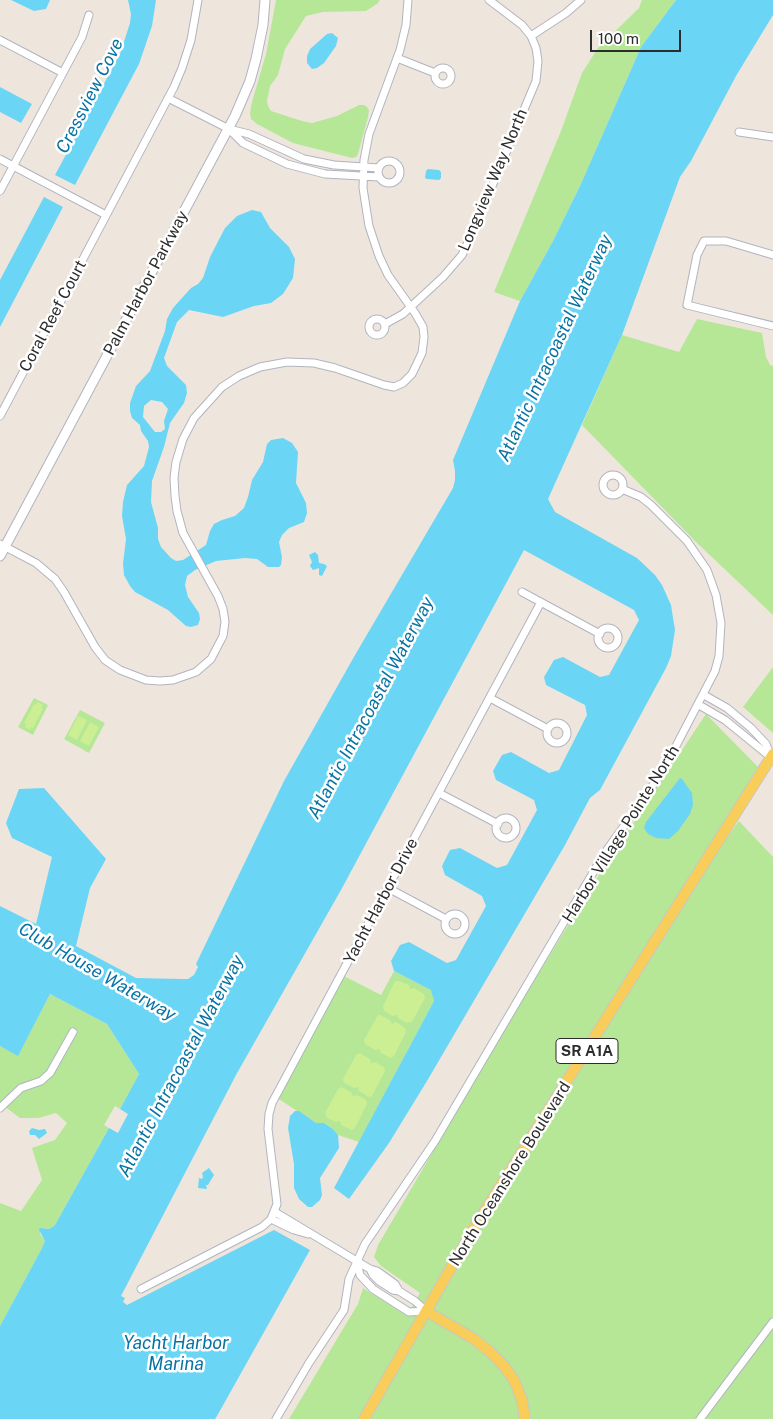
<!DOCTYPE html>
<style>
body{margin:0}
#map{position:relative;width:773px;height:1419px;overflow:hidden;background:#eee6dd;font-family:"Public Sans",sans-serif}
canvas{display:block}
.scale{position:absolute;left:590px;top:30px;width:91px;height:22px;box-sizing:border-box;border:2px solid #2c2c2c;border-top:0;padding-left:6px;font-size:15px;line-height:18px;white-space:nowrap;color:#2c2c2c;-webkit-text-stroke:4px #fff;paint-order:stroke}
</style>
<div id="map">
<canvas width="773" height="1419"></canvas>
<div class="scale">100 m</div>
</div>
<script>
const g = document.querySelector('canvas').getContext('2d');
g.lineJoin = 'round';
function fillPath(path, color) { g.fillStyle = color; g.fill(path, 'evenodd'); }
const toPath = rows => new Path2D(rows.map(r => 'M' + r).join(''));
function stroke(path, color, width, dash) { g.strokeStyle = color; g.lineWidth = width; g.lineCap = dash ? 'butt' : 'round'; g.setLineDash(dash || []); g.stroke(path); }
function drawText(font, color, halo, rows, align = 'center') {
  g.font = font + ' "Public Sans",sans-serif'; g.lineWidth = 5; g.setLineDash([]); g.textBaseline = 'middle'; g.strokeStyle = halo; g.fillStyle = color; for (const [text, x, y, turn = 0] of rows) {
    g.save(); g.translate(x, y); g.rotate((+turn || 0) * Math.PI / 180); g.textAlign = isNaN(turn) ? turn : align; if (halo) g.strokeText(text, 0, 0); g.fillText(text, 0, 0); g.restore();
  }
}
fillPath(toPath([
 [276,0,380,0,377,4,366,11,323,12,306,16,285,49,278,75,270,86,267,101,268,106,271,111,302,121,312,123,337,116,359,105,364,105,367,107,369,110,368,117,358,154,356,157,352,158,293,143,257,124,251,119,250,113,252,102,266,54],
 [642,0,676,0,641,47,580,186,553,241,520,301,494,292,561,131,582,73,598,48,639,8],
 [697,319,762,333,766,357,770,365,773,366,773,615,695,541,582,425,622,335,679,352],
 [773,667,773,733,743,707],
 [34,698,48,705,33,735,18,727],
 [80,710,105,723,89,753,64,739],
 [706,714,758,767,708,854,361,1419,289,1419,358,1304,363,1288,407,1316,420,1293,381,1266,374,1257,378,1245,520,1004,600,873],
 [739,821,773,857,773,1419,529,1419,517,1379,430,1310,474,1235,713,857],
 [394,971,432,990,434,1001,359,1142,338,1135,333,1129,324,1123,316,1123,274,1096,340,974,381,995],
 [50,994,107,1024,139,1074,120,1109,115,1106,104,1125,109,1128,55,1225,49,1229,40,1228,40,1234,45,1241,42,1248,0,1326,0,1203,21,1211,42,1180,32,1148,55,1140,67,1123,56,1113,38,1118,20,1118,0,1103,0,1046,18,1055],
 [427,1316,472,1342,502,1369,511,1382,518,1401,522,1419,368,1419]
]), '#b5e797');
fillPath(toPath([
 [38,702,43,705,41,707,43,709,33,728,31,727,30,730,25,727,26,724,24,723,34,704,36,705],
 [78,716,87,720,77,740,68,735],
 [90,722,99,727,89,746,80,741],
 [395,981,399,981,409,985,410,989,414,988,424,994,425,998,412,1022,407,1023,398,1018,397,1015,393,1016,384,1011,383,1006],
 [378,1015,380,1015,390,1020,392,1024,396,1022,405,1028,406,1032,394,1056,391,1058,381,1053,379,1049,375,1050,365,1044,364,1040],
 [360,1053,370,1059,371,1063,375,1062,384,1067,385,1071,372,1096,369,1097,359,1091,358,1087,354,1088,344,1083,343,1079,356,1055],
 [341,1087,351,1092,353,1096,357,1095,366,1100,367,1104,355,1128,352,1130,341,1125,340,1121,336,1122,327,1118,325,1113,338,1089]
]), '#cbef92');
fillPath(toPath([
 [11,0,50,0,46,9,34,11],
 [128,0,156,0,152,26,139,64,75,185,55,175,120,54,130,23,131,14],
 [676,0,773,0,773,15,736,76,691,161,680,177,622,335,548,499,555,512,637,558,655,575,662,585,671,605,675,630,671,656,666,668,600,790,590,798,565,845,427,1081,389,1143,349,1199,334,1188,434,1001,431,990,394,971,391,961,400,945,409,942,447,963,456,960,486,906,482,896,445,875,442,866,450,850,460,848,497,868,507,865,537,810,534,800,496,780,493,771,502,755,511,752,549,773,559,770,587,715,585,705,546,685,544,677,554,660,563,657,600,677,609,675,639,620,634,610,524,550,341,890,236,1075,121,1296,125,1298,123,1302,127,1305,274,1230,310,1250,217,1416,215,1419,0,1419,0,1326,42,1248,45,1241,39,1230,40,1228,49,1229,55,1225,109,1128,118,1133,128,1114,120,1109,139,1074,107,1024,50,994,18,1056,0,1046,0,906,36,924,52,857,12,838,6,823,19,789,44,788,106,859,90,888,76,946,136,978,182,979,188,979,194,975,198,967,196,964,284,781,355,655,453,488,455,480,455,471,453,460,520,301,553,241,580,186,641,47],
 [332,33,338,38,336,46,324,63,317,68,312,69,307,63,307,56,310,49,327,34],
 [0,87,32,104,21,123,0,112],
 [428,169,439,170,441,172,441,178,439,180,427,179,425,178,426,171],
 [44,197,63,207,0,327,0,280],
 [252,210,261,212,270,228,289,247,295,259,293,278,283,294,271,303,254,306,223,317,189,310,177,322,164,358,167,366,186,385,187,393,184,403,170,423,164,447,152,481,151,502,158,528,158,539,161,547,171,558,176,561,183,560,206,545,210,531,214,524,222,520,235,516,244,508,248,497,252,480,263,462,267,444,271,440,283,438,292,443,298,452,296,483,306,503,307,513,304,522,289,528,282,535,279,542,282,557,281,565,279,567,268,567,257,559,245,558,216,561,195,570,187,576,185,585,188,597,199,613,200,619,198,625,191,627,186,626,168,610,135,592,130,586,124,575,123,564,126,539,122,516,123,502,127,485,144,466,149,447,148,441,141,431,140,425,132,418,130,411,130,403,136,386,150,371,165,331,167,319,173,308,191,288,198,284,203,278,210,257,225,228,237,216],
 [151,400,162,402,168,409,164,421,165,429,161,432,155,432,143,417,144,406],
 [315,552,318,555,319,563,324,564,327,566,322,576,319,575,319,568,313,570,310,566,312,562,309,555],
 [680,778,682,779,692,793,693,805,690,814,678,831,669,839,656,838,648,834,644,828,646,822],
 [295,1111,299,1111,316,1123,324,1123,333,1129,338,1135,339,1148,320,1178,322,1195,320,1200,312,1207,308,1207,299,1199,294,1188,294,1164,288,1128,290,1116],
 [32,1128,39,1130,45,1129,47,1133,39,1139,35,1135,30,1135,29,1131],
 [209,1168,214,1175,208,1185,206,1185,207,1189,198,1188,199,1178,202,1179,203,1177,202,1173]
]), '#6bd5f5');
const minor = toPath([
 [531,36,566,13,581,0],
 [0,40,63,73],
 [397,58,435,73],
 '435 76a8 8 0 1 1 16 0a8 8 0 1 1-16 0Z',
 [168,98,229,129,249,134,304,159,334,165,379,168],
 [229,129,243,143,287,164,325,174,379,177],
 [739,132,773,137],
 [0,159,106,215],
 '378 172a11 11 0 1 1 22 0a11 11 0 1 1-22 0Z',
 [0,191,82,37,89,15],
 [773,255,726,241,704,241,697,255,687,305,773,326],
 '369 327a8 8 0 1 1 16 0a8 8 0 1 1-16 0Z',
 [385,324,403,314,443,277,462,255,472,234,536,81,538,61,536,48,531,36,522,25,489,0],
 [0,416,174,87,182,68,191,40,198,0],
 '603 485a10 10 0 1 1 20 0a10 10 0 1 1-20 0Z',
 [0,544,36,563,55,579,64,592,95,647,105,660,120,670,146,680,160,681,173,680,196,672,211,659,223,636,225,622,223,609,218,596,183,533,177,511,175,496,174,478,176,462,183,439,194,418,222,387,239,376,260,367,287,362,314,363,335,368,384,385,394,387,403,383,412,374,422,353,424,337,423,327,415,313,388,275,379,256,369,226,363,188,364,160,369,134,400,50,406,25,408,0],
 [522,592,600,634],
 '598 638a10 10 0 1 1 20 0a10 10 0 1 1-20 0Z',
 [704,695,727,708,751,728,766,744,771,757],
 [490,698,548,729],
 [699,705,725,720,773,759],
 '547 733a10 10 0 1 1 20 0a10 10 0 1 1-20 0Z',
 [439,793,498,824],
 '496 828a10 10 0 1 1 20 0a10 10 0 1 1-20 0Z',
 [388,888,446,919],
 '445 924a10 10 0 1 1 20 0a10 10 0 1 1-20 0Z',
 [0,1108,21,1088,41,1081,50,1073,73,1032],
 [275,1212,370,1269,377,1271,395,1284,399,1291,415,1301,426,1311],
 [271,1219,294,1230,308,1234],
 [357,1262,360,1275,373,1289,409,1312,426,1311],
 [370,1269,373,1275,379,1281,393,1290,399,1291],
 [141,1289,262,1227,271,1219,277,1204,268,1129,269,1114,272,1103,541,602],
 [276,1419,309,1363,344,1310,349,1279,365,1244,435,1141,604,854,663,771,715,671,719,656,721,623,716,595,707,570,687,541,651,505,641,497,622,489],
 [700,1419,773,1322]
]);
const tertiary = toPath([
 [0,556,235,116,250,81,256,59,263,25,265,0]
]);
const primary = toPath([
 [426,1311,474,1339,490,1352,504,1366,514,1380,522,1400,525,1419],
 [364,1419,471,1233,773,754]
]);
stroke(minor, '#b1b4c0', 9);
stroke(tertiary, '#b1b4c0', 11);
stroke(primary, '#c8c8c8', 12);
stroke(minor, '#fff', 7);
stroke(tertiary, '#fff', 9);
stroke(primary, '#f8cd59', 10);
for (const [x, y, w] of [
 [587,1051,62]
]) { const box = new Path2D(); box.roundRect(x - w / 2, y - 12.5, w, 25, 4); g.fillStyle = '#fff'; g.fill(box); stroke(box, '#2c2c2c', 1); }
drawText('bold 15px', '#2c2c2c', null, [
 ["SR A1A",587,1051]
]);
drawText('16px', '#2c2c2c', '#fff', [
 ["Longview Way North",493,180,-67],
 ["Palm Harbor Parkway",146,283,-62],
 ["Coral Reef Court",53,316,-62],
 ["Harbor Village Pointe North",621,834,-58],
 ["Yacht Harbor Drive",381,901,-62],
 ["North Oceanshore Boulevard",510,1174,-58]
]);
drawText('italic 18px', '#0773a4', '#fff', [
 ["Cressview Cove",90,96,-63],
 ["Atlantic Intracoastal Waterway",555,348,-65],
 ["Atlantic Intracoastal Waterway",371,708,-62],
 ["Club House Waterway",97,972,30],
 ["Atlantic Intracoastal Waterway",181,1066,-62],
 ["Yacht Harbor",176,1343],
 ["Marina",176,1364]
]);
</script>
